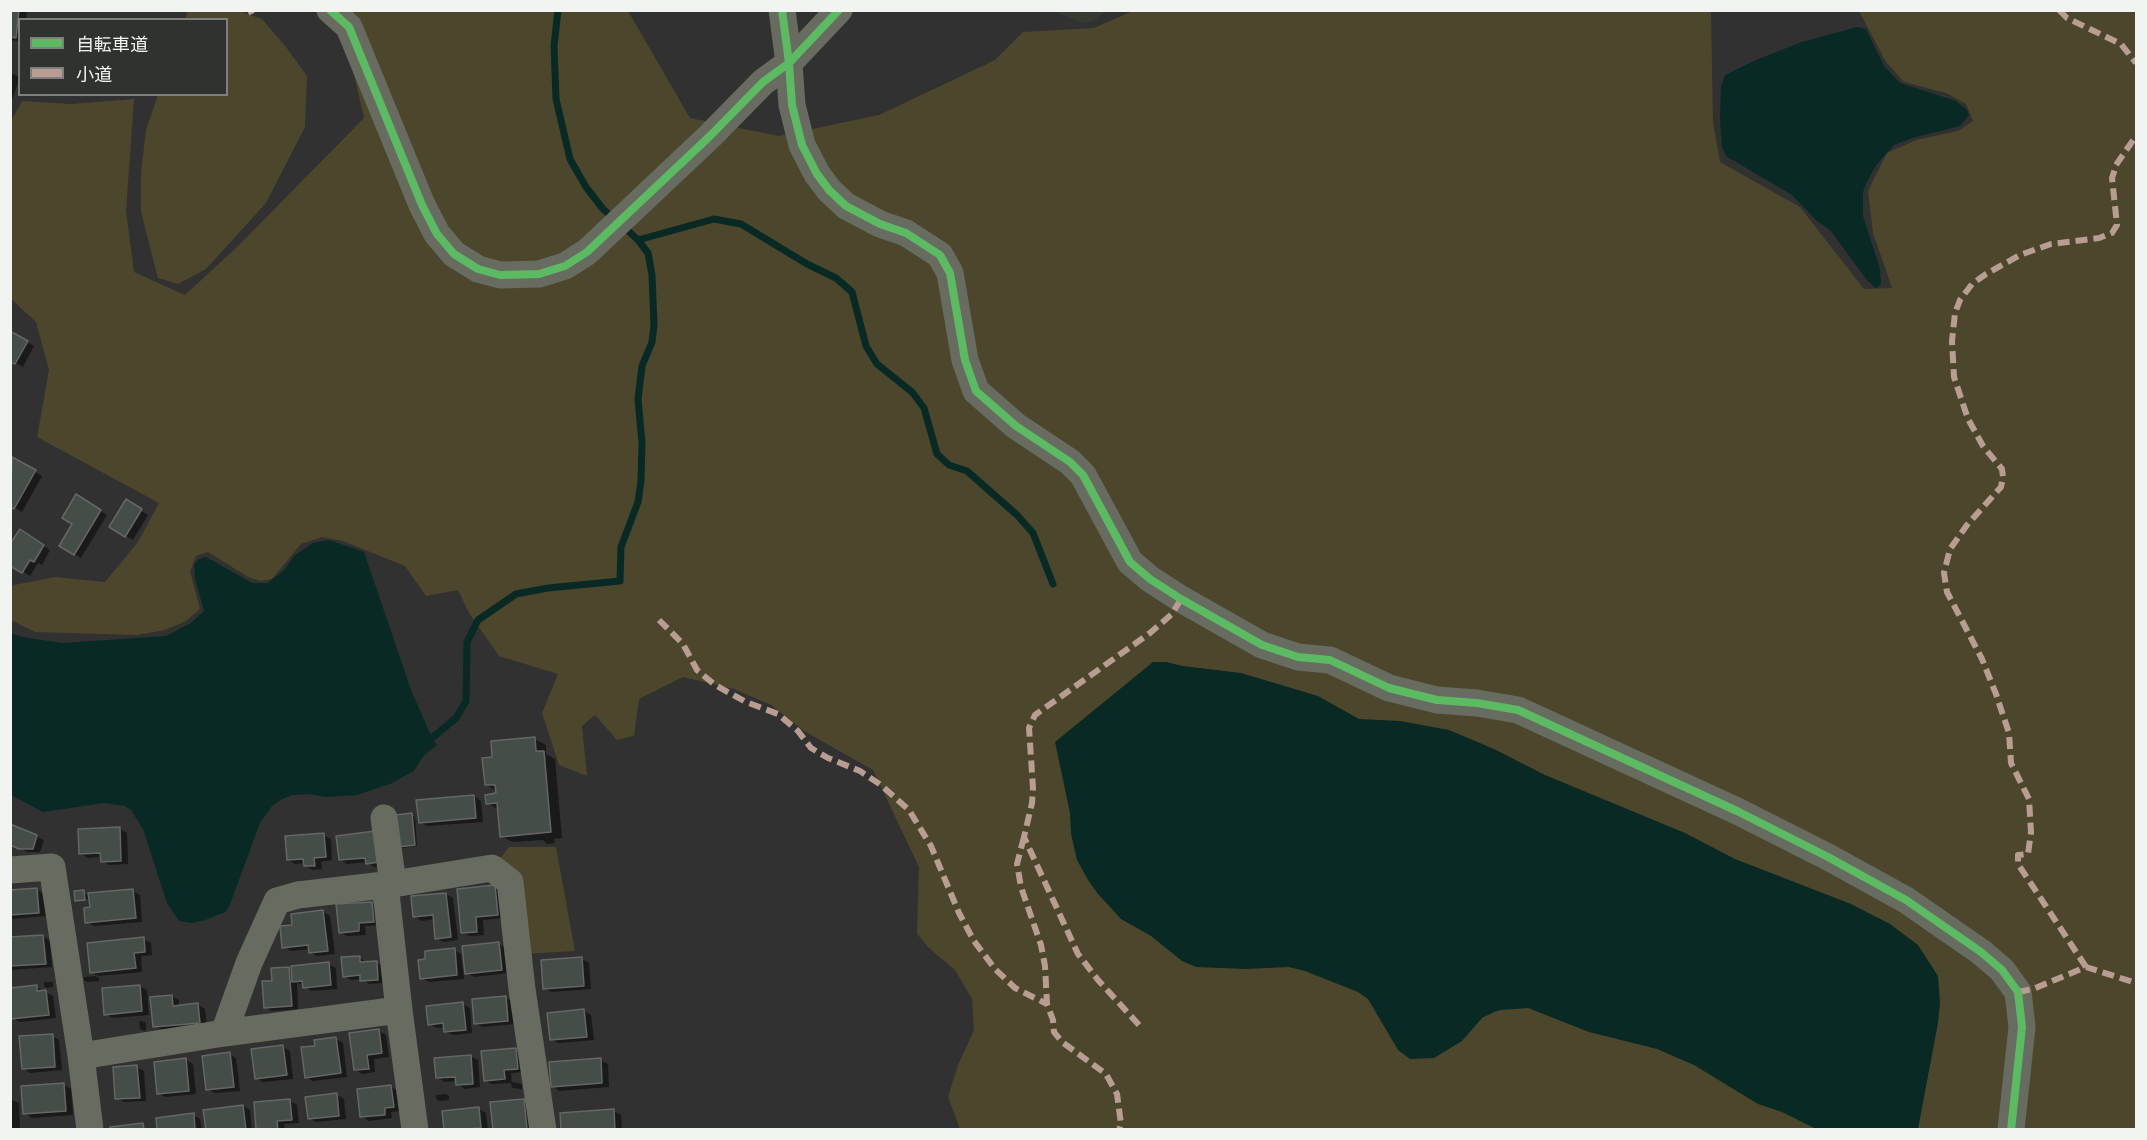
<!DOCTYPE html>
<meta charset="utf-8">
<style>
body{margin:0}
#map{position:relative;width:2147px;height:1140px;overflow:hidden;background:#303130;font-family:Mulish,"Noto Sans JP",sans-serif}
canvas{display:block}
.frame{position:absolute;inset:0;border:12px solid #f2f4f2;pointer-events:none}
.legend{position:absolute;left:18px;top:18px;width:210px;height:78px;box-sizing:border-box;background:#30322f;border:2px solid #7e807d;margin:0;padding:8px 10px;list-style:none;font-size:18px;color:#f2f4f2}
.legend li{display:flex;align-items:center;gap:12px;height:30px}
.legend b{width:30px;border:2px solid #7e807d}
</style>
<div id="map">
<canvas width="2147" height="1140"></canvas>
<div class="frame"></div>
<ul class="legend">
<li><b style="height:8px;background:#5cba63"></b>自転車道</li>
<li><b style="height:8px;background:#b99d93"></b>小道</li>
</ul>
</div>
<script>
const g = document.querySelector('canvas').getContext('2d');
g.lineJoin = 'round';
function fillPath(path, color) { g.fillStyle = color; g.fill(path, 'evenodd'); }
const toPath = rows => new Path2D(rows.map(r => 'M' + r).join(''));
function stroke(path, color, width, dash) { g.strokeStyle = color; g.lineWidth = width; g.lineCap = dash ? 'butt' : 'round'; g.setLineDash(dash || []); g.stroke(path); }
fillPath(toPath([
 [1054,11,1106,11,1092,22,1081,23]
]), '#353b33');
fillPath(toPath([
 [345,10,628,11,690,118,779,136,879,115,995,60,1023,32,1094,28,1133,11,1707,11,1711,13,1713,122,1720,162,1800,207,1864,289,1892,288,1873,233,1868,191,1887,153,1916,140,1958,131,1973,121,1966,104,1946,93,1904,82,1886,62,1859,11,2136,11,2136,1129,960,1129,948,1097,958,1065,974,1030,972,999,955,970,929,948,917,934,919,867,873,770,804,731,771,705,734,689,683,677,639,699,634,736,617,740,595,715,582,726,587,776,559,765,542,713,558,674,499,656,469,613,458,590,426,596,405,566,343,541,322,537,301,544,272,579,260,581,248,577,208,552,196,556,190,571,200,609,186,621,165,630,137,635,35,632,11,620,11,588,14,585,55,577,105,582,138,542,159,503,37,437,49,370,36,322,11,299,11,121,22,101,71,104,134,99,126,211,134,272,185,295,237,247,364,118,343,27],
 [188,11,239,11,262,19,286,47,307,76,305,127,266,203,206,269,178,284,158,278,141,212,141,173,146,130,158,95,226,94,226,20,185,19],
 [509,847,556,847,575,951,523,954,496,864]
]), '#4c472c');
fillPath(toPath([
 [1857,27,1866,29,1884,66,1900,83,1956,101,1967,110,1969,115,1961,125,1956,127,1912,138,1894,145,1876,165,1867,182,1863,192,1863,216,1880,269,1881,284,1876,288,1867,280,1830,230,1817,221,1792,195,1726,156,1722,147,1720,118,1721,86,1725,75,1756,60,1802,42],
 [329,540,364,552,411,690,432,738,437,745,423,756,414,771,390,784,357,795,326,797,308,794,292,795,282,799,272,806,260,823,229,907,225,912,205,920,192,923,179,921,167,903,143,829,131,810,125,806,104,803,43,812,11,795,11,633,22,637,62,643,166,636,191,623,204,611,195,579,194,564,199,559,206,557,252,583,268,583,285,569,295,555,313,543],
 [1153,662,1166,662,1183,666,1241,673,1318,696,1359,719,1400,721,1449,730,1494,749,1545,775,1685,833,1735,859,1851,904,1890,924,1918,945,1938,976,1940,1003,1938,1023,1918,1129,1816,1129,1782,1112,1758,1104,1694,1065,1657,1049,1589,1032,1528,1008,1501,1010,1494,1012,1482,1018,1462,1041,1434,1058,1410,1059,1398,1050,1368,999,1358,992,1305,971,1289,967,1246,969,1196,967,1182,961,1151,936,1121,919,1098,894,1088,880,1077,860,1071,834,1070,813,1055,742]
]), '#092924');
fillPath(toPath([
 [10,10,27,10,26,20,20,20,20,41,10,40],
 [10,73,20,77,10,105],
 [10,332,34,346,23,367,10,360],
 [10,457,42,476,22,512,10,505],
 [76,496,107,515,81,558,61,546,74,524],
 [127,501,148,515,133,540,111,527],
 [20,531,50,550,42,565,38,563,30,576,10,564],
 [534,739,546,745,546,754,555,759,562,838,554,839,555,843,547,844,543,840,513,842,501,836,499,810,487,803,498,795,497,791,486,785,494,759],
 [474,796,481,801,483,822,427,826,420,822],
 [411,815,415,817,417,846,402,848,399,846],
 [10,826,44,840,40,852,28,852,10,845],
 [120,829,127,833,128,864,109,865,102,861,102,857,88,858,81,854],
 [323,835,331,839,332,860,321,862,322,869,313,870,305,866,305,863,295,864,288,860],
 [338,837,385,866,374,867,367,862,347,864,340,859],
 [495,887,502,891,504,918,483,920,484,935,470,936,462,932],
 [37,890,44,894,46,916,10,919,10,892],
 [133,891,140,895,142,922,94,926,87,922,86,909,91,909,91,901,79,895,78,898,84,901,76,900,76,893,84,892,87,895],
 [446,894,453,898,458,940,444,942,436,938,435,919,422,921,414,916],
 [372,903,379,907,381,925,365,926,366,935,347,936,340,932],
 [323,912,330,916,335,954,317,956,310,952,310,949,291,951,284,947,294,926],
 [43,936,50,941,52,967,10,970,10,939],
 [143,939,151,943,152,955,141,956,142,972,98,976,91,972],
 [499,944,506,948,509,973,474,977,467,973],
 [454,950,461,954,464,979,429,982,422,978],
 [359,957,367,963,376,962,384,967,384,983,369,984,362,979,351,980,344,976],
 [582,959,589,963,591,989,552,992,544,988],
 [328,964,336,968,337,989,311,991,304,985,297,983,298,1009,272,1011,265,1007,274,982,289,968,293,971],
 [95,976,99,978,99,981,87,982,84,980,84,977],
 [44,982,53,982,53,987,47,988,44,986],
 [139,986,147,990,149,1015,113,1018,106,1014],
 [36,987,53,996,56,1018,20,1022,13,1018],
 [171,996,179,1000,179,1007,198,1005,205,1009,207,1026,162,1030,155,1026],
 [506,998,513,1002,515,1024,482,1027,475,1023],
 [462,1004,470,1008,472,1033,453,1035,445,1031,445,1027,437,1028,430,1024],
 [584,1011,591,1015,594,1040,558,1043,551,1039],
 [139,1021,146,1022,146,1031,140,1029],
 [379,1031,386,1035,389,1057,374,1059,375,1072,362,1074,355,1069],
 [52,1036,59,1040,62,1070,30,1073,23,1068],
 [336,1039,343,1043,347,1077,313,1081,306,1077,317,1047],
 [283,1047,290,1051,293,1079,263,1082,256,1078],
 [516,1050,523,1054,524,1072,511,1073,512,1082,522,1084,522,1089,512,1088,511,1083,492,1084,485,1080],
 [229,1054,236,1058,240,1091,215,1093,207,1089],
 [470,1056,478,1060,480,1087,465,1089,457,1084,457,1081,445,1082,437,1077],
 [186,1060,193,1064,196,1094,165,1097,158,1093],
 [600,1060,608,1064,609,1087,559,1091,552,1086],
 [136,1067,144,1071,146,1101,124,1102,117,1098],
 [64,1085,71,1089,73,1115,32,1118,24,1113],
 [391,1087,398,1091,400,1111,391,1112,392,1118,369,1121,361,1116],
 [446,1094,449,1096,449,1100,439,1101,436,1099,436,1095],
 [337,1095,344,1099,346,1119,316,1122,309,1118],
 [10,1099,19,1103,20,1128,10,1128],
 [524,1100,531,1104,534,1130,495,1130],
 [290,1101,297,1105,299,1123,284,1124,285,1130,258,1130],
 [243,1106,250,1110,252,1130,207,1130],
 [479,1109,486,1113,488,1130,445,1130],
 [613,1111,621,1115,622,1130,563,1130],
 [193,1115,200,1119,202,1130,159,1130]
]), '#0007');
stroke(toPath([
 [558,10,554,46,556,99,570,159,586,187,603,209,614,219],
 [638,240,714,219,741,224,807,264,836,278,852,292,866,346,877,364,912,392,924,408,937,454,949,465,967,471,1017,515,1033,533,1053,584],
 [425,738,432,738,456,718,466,701,467,642,478,620,516,594,548,588,620,581,621,547,638,502,641,481,642,443,638,399,642,366,652,342,654,325,652,275,648,253,638,240,623,226]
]), '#092924', 7);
const building = toPath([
 [10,10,19,10,16,38,10,37,10,10],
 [10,331,28,341,15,364,10,362,10,331],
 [12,457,36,470,14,509,10,507,12,457],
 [76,494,101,510,74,555,59,546,72,524,62,518,76,494],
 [126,499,142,509,125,537,109,527,126,499],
 [20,529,44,545,34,562,30,560,22,573,10,566,10,544,20,529],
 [535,737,536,751,544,751,551,832,500,837,497,803,486,804,485,795,496,793,495,785,485,785,482,758,492,757,491,741,535,737],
 [474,795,476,818,419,823,416,800,474,795],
 [412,813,415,845,398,847,395,815,412,813],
 [10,824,37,835,33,849,19,849,10,845,10,824],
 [120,827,121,861,101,862,100,853,79,854,78,829,120,827],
 [375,831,379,862,366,864,365,858,339,860,336,836,375,831],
 [324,833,326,857,314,858,315,866,304,866,303,859,287,860,285,836,324,833],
 [495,885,498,915,476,917,477,932,461,933,457,889,495,885],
 [37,888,39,913,10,915,10,890,37,888],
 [133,889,136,918,85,923,84,908,90,907,88,893,133,889],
 [84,890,85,900,75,901,74,891,84,890],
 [446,893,451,937,435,939,433,915,413,917,411,896,446,893],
 [372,902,374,922,359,923,359,931,339,933,336,904,372,902],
 [323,910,328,951,309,953,308,945,282,948,280,926,292,925,291,914,323,910],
 [43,935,46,964,10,966,10,937,43,935],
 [144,937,145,952,134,953,136,968,90,973,87,943,144,937],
 [499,942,502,970,465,974,462,946,499,942],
 [455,948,457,975,420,979,418,960,425,959,425,951,455,948],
 [360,956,360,962,377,961,378,980,360,981,360,975,343,977,341,957,360,956],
 [582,957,584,986,543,989,541,960,582,957],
 [329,962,331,985,303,988,302,981,292,982,291,966,329,962],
 [289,967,292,1006,264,1008,262,981,272,981,271,968,289,967],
 [37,985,37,991,46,990,49,1015,11,1019,10,988,37,985],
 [140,985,142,1011,104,1015,102,988,140,985],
 [172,995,173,1006,198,1003,200,1023,153,1027,150,997,172,995],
 [506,996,508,1021,474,1024,472,999,506,996],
 [463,1002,466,1030,444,1032,443,1023,428,1025,426,1006,463,1002],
 [584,1009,587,1037,550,1040,547,1013,584,1009],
 [379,1029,382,1053,367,1055,369,1069,354,1070,349,1033,379,1029],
 [53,1034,55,1067,22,1069,19,1036,53,1034],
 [336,1037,341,1073,305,1078,301,1047,315,1046,314,1040,336,1037],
 [283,1045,287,1075,255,1079,251,1049,283,1045],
 [516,1048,518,1069,504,1070,505,1079,484,1081,481,1051,516,1048],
 [230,1052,234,1087,206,1090,202,1056,230,1052],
 [471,1055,473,1084,456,1085,455,1077,436,1078,434,1058,471,1055],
 [186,1058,189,1091,157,1094,154,1062,186,1058],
 [601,1058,602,1083,551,1087,549,1062,601,1058],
 [137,1065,140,1098,115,1099,113,1067,137,1065],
 [64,1083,66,1111,23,1114,21,1086,64,1083],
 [391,1085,394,1107,385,1108,385,1115,360,1117,357,1089,391,1085],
 [337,1093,339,1116,308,1119,305,1097,337,1093],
 [290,1099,292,1120,277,1121,278,1130,256,1130,254,1102,290,1099],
 [524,1099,527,1129,493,1130,490,1102,524,1099],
 [243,1105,246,1130,206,1130,203,1110,243,1105],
 [479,1107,481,1128,444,1130,442,1111,479,1107],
 [614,1109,615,1130,561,1130,560,1113,614,1109],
 [194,1113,195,1130,157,1130,156,1118,194,1113],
 [143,1123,144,1130,110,1130,110,1127,143,1123]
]);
fillPath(building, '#454d48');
stroke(building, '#656665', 1.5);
stroke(toPath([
 [330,10,349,27,422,205,437,234,454,254,478,269,500,275,539,274,565,266,587,252,710,136,763,82,789,63,839,10],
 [782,10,789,63,792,105,802,145,817,174,829,190,846,206,880,224,906,233,940,255,950,273,965,360,976,391,1016,426,1070,462,1083,475,1130,562,1150,579,1181,599,1262,645,1298,657,1330,660,1389,688,1437,700,1477,703,1518,710,1737,811,1828,857,1906,900,1981,952,2002,970,2018,992,2022,1027,2011,1130],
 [384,818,393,884],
 [10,870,52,867,81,1056,90,1130],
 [399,1010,415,1130],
 [224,1033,249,963,277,901,298,895,393,884,492,868,510,882,522,989,543,1130],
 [81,1056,224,1033,399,1010,385,884]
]), '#686b60', 27);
stroke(toPath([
 [250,10,252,14],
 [2059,10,2067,18,2121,44,2136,63],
 [659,620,683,644,697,670,715,685,746,702,778,714,798,731,811,748,828,758,860,771,881,785,909,810,931,846,959,913,974,941,995,969,1015,988,1047,1004],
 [1024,837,1017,864,1021,887,1041,945,1045,966,1047,1004,1053,1020,1054,1032,1062,1042,1106,1074,1117,1094,1121,1124,1119,1130],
 [2086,967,2018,864,2018,855,2028,854,2031,832,2029,799,2011,763,2009,733,1996,694,1982,659,1947,592,1944,573,1950,549,1967,525,2001,487,2003,477,2002,469,1983,446,1968,419,1954,377,1952,341,1955,313,1960,300,1972,284,1986,274,2020,255,2051,244,2099,238,2112,233,2117,225,2112,178,2114,172,2116,165,2136,136],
 [2018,992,2033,989,2086,967,2136,983],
 [1139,1025,1098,980,1078,954,1024,837,1032,803,1033,788,1029,728,1035,715,1150,633,1172,614,1181,599]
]), '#b99d93', 6, [12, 6]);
stroke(toPath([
 [330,10,349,27,422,205,437,234,454,254,478,269,500,275,539,274,565,266,587,252,710,136,763,82,789,63,839,10],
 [782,10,789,63,792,105,802,145,817,174,829,190,846,206,880,224,906,233,940,255,950,273,965,360,976,391,1016,426,1070,462,1083,475,1130,562,1150,579,1181,599,1262,645,1298,657,1330,660,1389,688,1437,700,1477,703,1518,710,1737,811,1828,857,1906,900,1981,952,2002,970,2018,992,2022,1027,2011,1130]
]), '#5cba63', 8);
</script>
